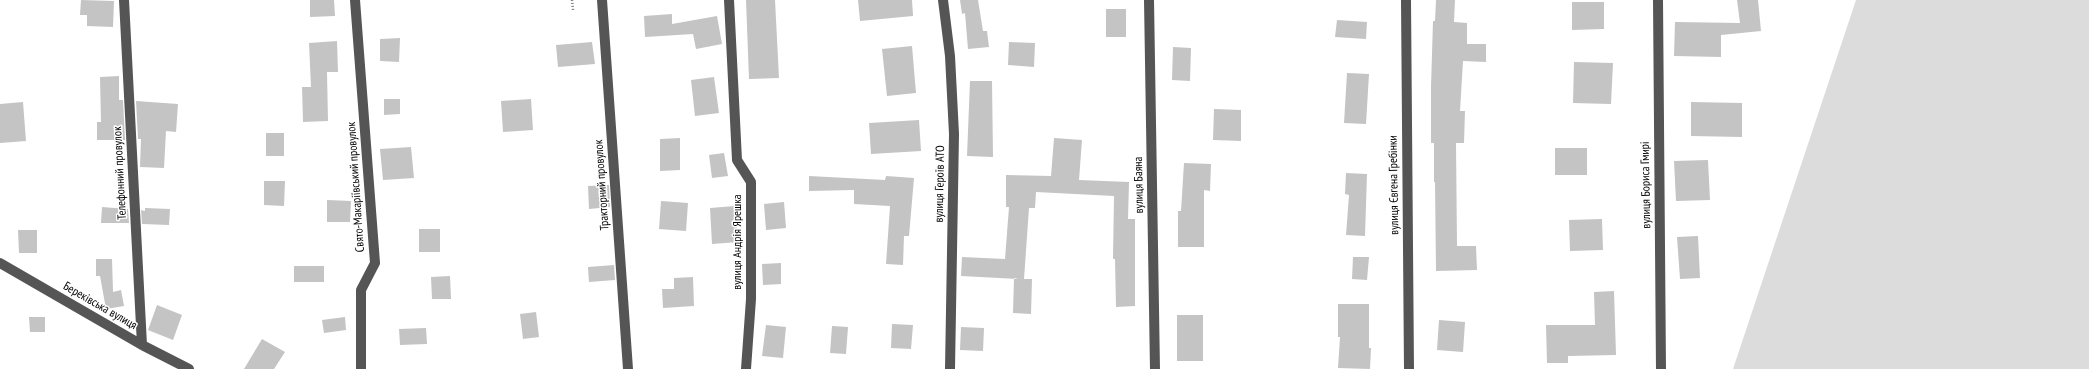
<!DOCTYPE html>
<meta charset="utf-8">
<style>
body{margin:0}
canvas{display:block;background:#fff}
</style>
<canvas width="2089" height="369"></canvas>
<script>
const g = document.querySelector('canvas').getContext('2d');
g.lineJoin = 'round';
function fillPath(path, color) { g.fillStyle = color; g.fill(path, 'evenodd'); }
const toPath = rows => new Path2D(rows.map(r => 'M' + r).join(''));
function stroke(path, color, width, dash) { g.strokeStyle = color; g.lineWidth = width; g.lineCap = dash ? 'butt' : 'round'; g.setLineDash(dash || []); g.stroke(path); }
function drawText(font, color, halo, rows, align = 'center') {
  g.font = font + ' "PT Sans Narrow",sans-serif'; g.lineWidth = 3; g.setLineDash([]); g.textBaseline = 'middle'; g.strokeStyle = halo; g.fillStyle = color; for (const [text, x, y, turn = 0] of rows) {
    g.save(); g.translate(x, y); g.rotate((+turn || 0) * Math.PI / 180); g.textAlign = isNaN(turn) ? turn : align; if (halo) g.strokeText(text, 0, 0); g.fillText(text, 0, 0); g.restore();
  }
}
fillPath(toPath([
 [1856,0,2089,0,2089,369,1733,369]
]), '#dcdcdc');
fillPath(toPath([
 [81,0,114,1,113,27,87,26,87,15,80,15],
 [310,0,334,0,335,16,310,17],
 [746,0,775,0,779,78,749,79],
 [858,0,912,0,913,16,860,21],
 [960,0,978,0,983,31,987,31,989,47,968,49,965,13,962,14],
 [1436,0,1455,0,1454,22,1467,23,1467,44,1486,44,1486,62,1463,61,1460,111,1465,111,1464,143,1456,143,1457,246,1476,246,1477,270,1436,271,1435,182,1434,182,1434,143,1431,143,1431,87,1433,21,1435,21],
 [1737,0,1758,0,1761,31,1721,35,1721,57,1674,56,1675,22,1740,23],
 [1572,2,1604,2,1604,29,1572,30],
 [1106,9,1126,9,1126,37,1106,37],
 [672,14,672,24,717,16,722,44,696,49,693,34,645,37,644,16],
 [1337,20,1367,22,1366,39,1335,37],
 [400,38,399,62,380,61,380,39],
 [337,41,338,72,327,72,328,121,303,122,302,87,311,87,309,43],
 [592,42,595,64,558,67,556,45],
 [1009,42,1035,43,1034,67,1008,65],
 [912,46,916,93,887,96,882,49],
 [1173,47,1191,48,1190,81,1172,80],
 [1574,62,1613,63,1611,104,1573,103],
 [1347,73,1369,74,1366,124,1344,123],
 [119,76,119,100,123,100,125,140,97,140,97,122,101,122,100,77],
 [714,77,719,113,695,116,691,80],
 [970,81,992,81,993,157,967,156],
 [384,99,400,99,400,114,384,115],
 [531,99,533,130,503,132,501,101],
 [136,101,178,104,176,132,166,131,164,168,140,167,141,139,138,139],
 [23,102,26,141,0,143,0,104],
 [1691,102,1742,103,1742,137,1691,136],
 [1214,109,1241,110,1241,141,1213,140],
 [919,120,921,151,871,154,869,123],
 [266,133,284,133,284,156,266,156],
 [680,138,680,170,660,171,660,139],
 [1054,138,1082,140,1079,180,1129,182,1128,219,1135,219,1135,306,1116,307,1115,259,1113,259,1114,196,1036,192,1035,208,1029,208,1024,279,1032,279,1031,314,1013,313,1014,278,1018,279,961,276,962,257,1005,259,1009,207,1006,207,1006,175,1051,176],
 [411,147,414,178,383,180,380,149],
 [1555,148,1587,148,1587,175,1555,175],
 [724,153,728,176,712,178,709,155],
 [1708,160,1710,200,1676,201,1674,161],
 [1184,163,1211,164,1210,191,1204,190,1204,247,1178,247,1178,211,1181,211],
 [1346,173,1367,174,1365,236,1346,235,1349,195,1345,194],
 [809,176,885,180,886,176,914,178,909,236,904,236,903,265,886,264,890,206,854,204,854,190,809,191],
 [264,181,285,181,284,206,264,205],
 [609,185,610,207,589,209,588,186],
 [327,200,351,201,350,222,327,222],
 [661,201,688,203,686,231,659,229],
 [784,202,786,228,766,230,764,204],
 [735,206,738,242,712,244,710,208],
 [102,207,128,209,129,223,101,223],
 [145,208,170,209,169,225,142,224,141,210,145,211],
 [1602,219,1603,250,1570,251,1569,220],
 [419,229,440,229,440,252,419,252],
 [18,230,37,230,37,253,19,253],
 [1698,236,1700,278,1680,279,1677,237],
 [1353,257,1369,257,1367,280,1352,279],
 [96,259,112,259,113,292,121,290,124,306,106,309,100,276,96,276],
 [781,263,781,284,763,285,762,264],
 [614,265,615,280,589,282,588,267],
 [294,266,324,266,324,282,294,282],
 [450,276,451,299,432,299,431,277],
 [693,277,694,306,663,308,662,289,674,289,674,278],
 [1614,291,1616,355,1568,356,1568,363,1547,363,1546,325,1595,325,1594,292],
 [1338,304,1369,304,1369,348,1371,348,1370,369,1338,368,1340,337,1338,337],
 [157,305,182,315,173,340,148,330],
 [536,312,539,337,523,339,520,314],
 [1177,315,1203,315,1203,361,1177,361],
 [29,317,45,317,45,332,30,332],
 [345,317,346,330,324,333,322,320],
 [1439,320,1465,322,1463,352,1437,350],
 [892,324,913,325,911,349,891,348],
 [766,325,786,327,783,358,762,356],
 [832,326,848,327,846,354,830,353],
 [961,327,984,328,983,351,960,350],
 [426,328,427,344,400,345,399,329],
 [262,339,285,352,274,369,244,369]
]), '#c4c4c4');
stroke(toPath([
 [572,0,573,10]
]), '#777', 2.5, [1, 2]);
stroke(toPath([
 [124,0,142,345],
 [355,0,375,263,361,290,361,369],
 [602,0,628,369],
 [729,0,737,160,751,182,751,299,746,369],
 [943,0,950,56,954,134,950,369],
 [1149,0,1155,369],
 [1406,0,1409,369],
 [1658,0,1661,369],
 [0,263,142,345,189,369]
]), '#555', 10);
drawText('12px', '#000', '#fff', [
 ["Телефонний провулок",120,173,-93],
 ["вулиця Героїв АТО",940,184,-89],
 ["Тракторний провулок",602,185,-94],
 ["вулиця Баяна",1139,185,-91],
 ["вулиця Євгена Гребінки",1394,185,-91],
 ["вулиця Бориса Гмирі",1646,185,-91],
 ["Свято-Макаріївський провулок",356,187,-94],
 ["вулиця Андрія Ярешка",738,242,-90],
 ["Береківська вулиця",100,306,30]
]);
</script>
